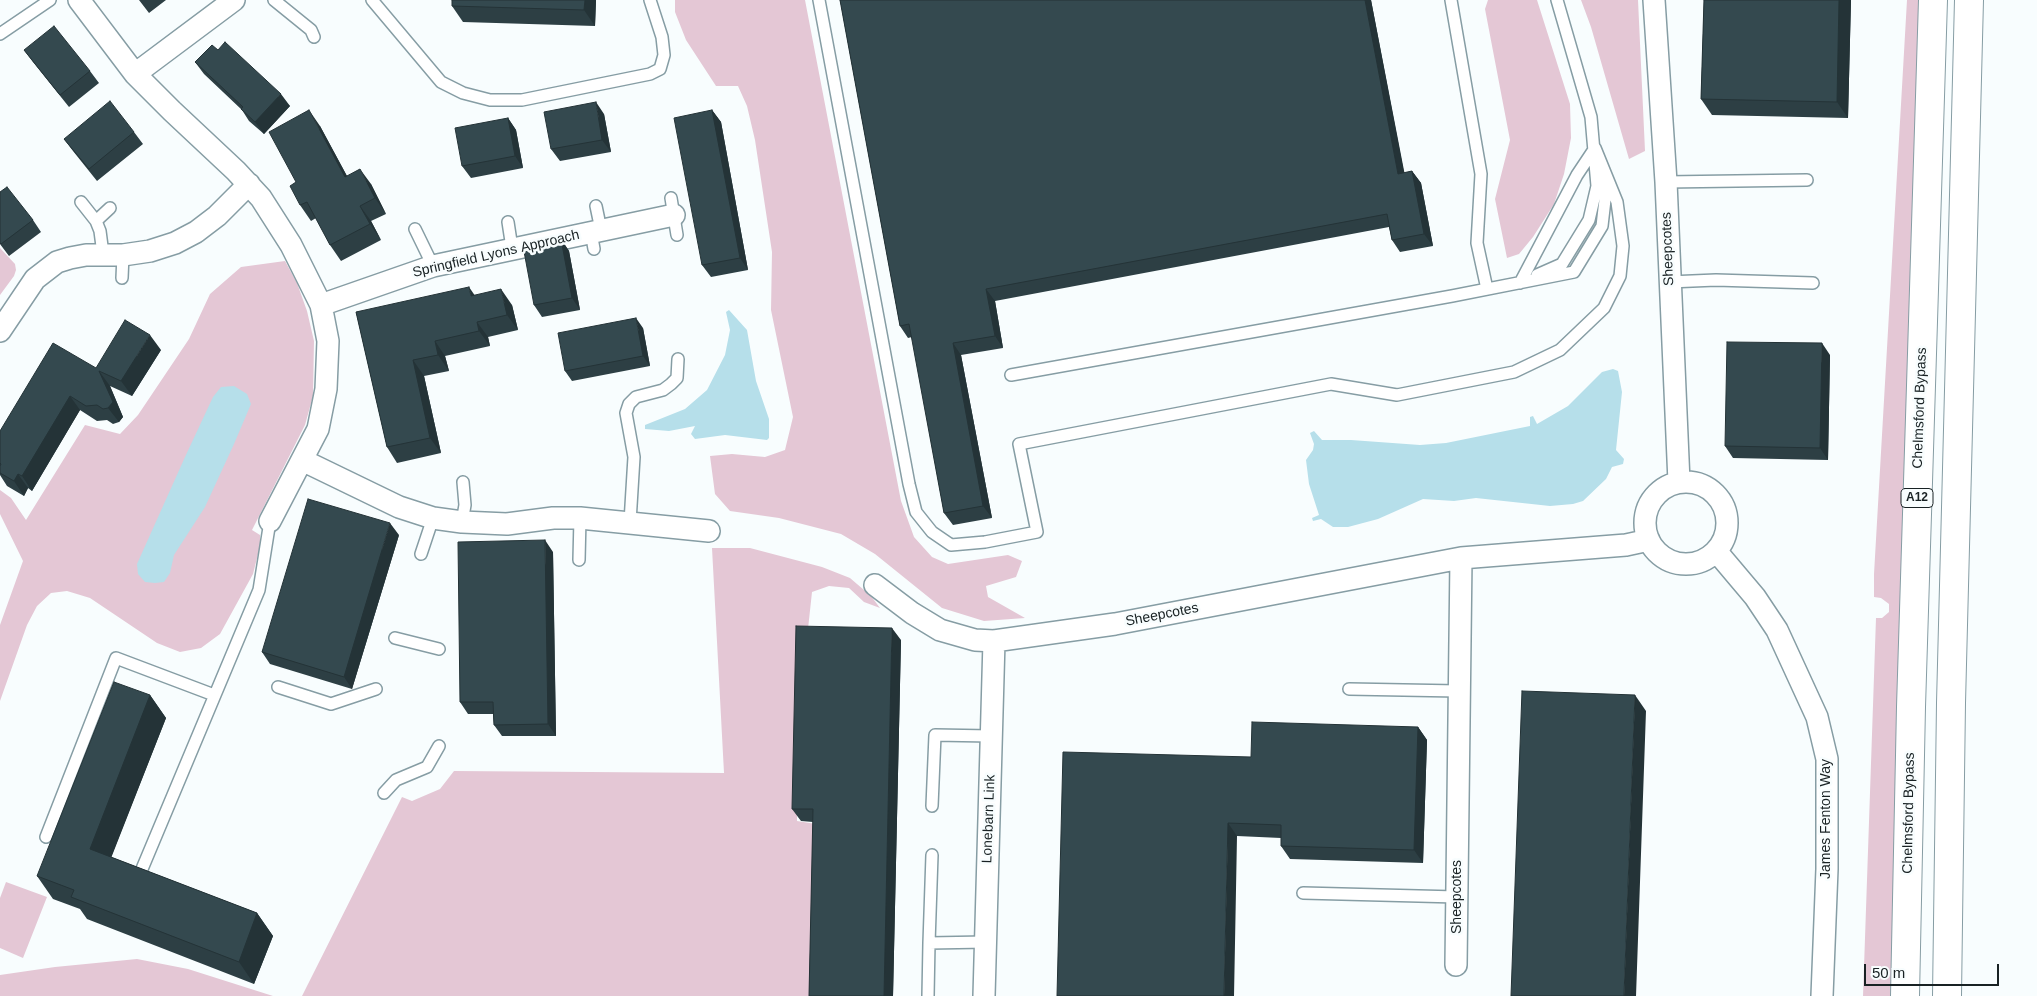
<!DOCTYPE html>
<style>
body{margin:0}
#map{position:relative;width:2037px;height:996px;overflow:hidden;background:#f8fdfe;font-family:Arial,sans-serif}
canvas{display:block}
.scale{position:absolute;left:1864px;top:964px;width:135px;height:22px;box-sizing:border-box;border:2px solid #192224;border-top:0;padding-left:6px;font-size:15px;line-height:18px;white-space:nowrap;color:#192224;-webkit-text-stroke:4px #f8fdfe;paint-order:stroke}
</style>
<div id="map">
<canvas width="2037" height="996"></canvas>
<div class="scale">50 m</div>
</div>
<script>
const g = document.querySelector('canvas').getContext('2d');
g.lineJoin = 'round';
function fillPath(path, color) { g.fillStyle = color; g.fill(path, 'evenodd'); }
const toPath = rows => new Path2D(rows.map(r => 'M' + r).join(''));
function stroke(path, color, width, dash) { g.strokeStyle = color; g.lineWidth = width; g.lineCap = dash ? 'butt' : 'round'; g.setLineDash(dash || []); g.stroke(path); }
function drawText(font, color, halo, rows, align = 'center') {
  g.font = font + ' Arial,sans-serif'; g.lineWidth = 5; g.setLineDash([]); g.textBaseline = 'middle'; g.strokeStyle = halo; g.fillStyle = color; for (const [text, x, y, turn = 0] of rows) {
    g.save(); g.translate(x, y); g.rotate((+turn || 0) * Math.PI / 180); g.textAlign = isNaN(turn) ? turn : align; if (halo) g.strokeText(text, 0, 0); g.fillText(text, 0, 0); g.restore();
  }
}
fillPath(toPath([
 [675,0,805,0,901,501,914,537,932,557,948,564,1008,555,1022,561,1016,577,986,586,988,597,1025,618,984,621,942,608,875,554,841,534,779,518,730,511,715,494,710,456,732,454,765,457,785,450,793,417,771,310,772,252,755,140,747,106,738,86,716,86,686,40,675,12],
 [1488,0,1537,0,1570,104,1571,138,1564,174,1554,204,1533,237,1519,254,1507,258,1495,199,1510,140,1485,9],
 [1581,0,1638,0,1645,151,1629,159,1591,27],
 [1907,0,1924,0,1894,996,1863,996,1876,618,1882,618,1889,612,1889,604,1881,598,1874,597,1874,574],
 [0,248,15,264,16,270,14,276,0,295],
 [285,261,297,283,307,311,314,341,313,396,305,425,252,530,260,535,260,546,253,574,220,634,201,648,180,652,157,643,90,598,67,591,51,593,37,606,27,625,0,701,0,625,23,561,0,514,0,490,11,498,26,520,85,425,120,434,138,415,189,339,210,294,241,267],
 [712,548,750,548,822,567,850,578,871,596,880,608,864,602,849,588,829,586,812,592,808,629,799,632,797,821,816,824,814,996,302,996,402,797,412,801,440,789,454,771,724,773],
 [6,882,47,897,23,958,0,948,0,898],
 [137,959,188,969,273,996,0,996,0,975,55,967]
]), '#e4c7d5');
fillPath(toPath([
 [729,310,747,330,756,381,769,419,769,438,767,440,725,435,695,439,691,434,695,426,669,431,645,429,645,425,685,409,707,390,725,355,730,330,726,312],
 [1613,369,1618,371,1622,392,1616,450,1624,459,1623,464,1612,467,1606,479,1583,501,1573,504,1550,506,1476,498,1454,501,1423,499,1378,519,1348,527,1333,527,1321,519,1313,521,1312,518,1319,515,1309,484,1306,460,1313,450,1314,444,1310,433,1314,431,1322,440,1351,440,1420,445,1446,443,1530,426,1530,417,1533,416,1537,424,1568,406,1602,372],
 [234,386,247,394,251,404,234,444,205,507,174,555,170,573,164,582,155,583,145,582,138,574,137,564,185,457,213,397,221,387]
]), '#b6dfea');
const service = toPath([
 [274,0,311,30,314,37],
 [372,0,441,82,463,93,490,100,522,100,650,74,660,69,664,55,662,37,650,0],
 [819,0,909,484,916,512,932,532,951,545,985,542,1037,532,1019,444,1331,384,1397,395,1514,372,1560,350,1604,308,1620,276,1623,246,1617,202,1595,148],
 [1451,0,1481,174,1477,243,1487,289],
 [0,34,50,0],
 [1666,182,1807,180],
 [671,198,677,235],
 [81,202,96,221,100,231,103,254],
 [596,206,601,230],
 [96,221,110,208],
 [508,222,512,248],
 [415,229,433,266],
 [591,232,594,249],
 [1537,275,1562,264,1589,220,1597,186,1591,117,1557,0],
 [122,278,123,255],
 [1669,282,1716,280,1813,283],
 [1520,283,1577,175,1595,148],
 [1011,375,1452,296,1574,272,1602,226,1606,191,1603,180],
 [462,522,465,505,463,482],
 [630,522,634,457,626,413,629,404,636,397,663,390,671,384,677,378,678,359],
 [421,554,433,518],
 [579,560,580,518],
 [395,638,439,649],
 [278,687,331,704,376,689],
 [1349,689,1458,691],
 [384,793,396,780,427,767,439,746],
 [932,806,935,735,991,736],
 [46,837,116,658,214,695],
 [932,855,929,943,986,942],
 [142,869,259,590,270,521],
 [1303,893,1457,897],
 [928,996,929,943]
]);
const minor = toPath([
 [79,0,135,74,172,111,236,171,261,198,291,245,321,305,328,341,326,389,318,429,270,521],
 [1654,0,1666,182,1679,482],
 [135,74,234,0],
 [321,305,433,266,674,215],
 [0,331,35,279,57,262,70,258,86,255,123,255,150,251,175,243,196,232,217,216,249,184],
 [302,460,399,507,433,518,462,522,507,524,553,518,580,518,709,531],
 '1645 523a41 41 0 1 1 82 0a41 41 0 1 1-82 0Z',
 [1717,552,1755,597,1777,630,1817,717,1827,759,1827,869,1822,996],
 [875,585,912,613,940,630,975,640,994,641,1115,624,1461,558,1626,545,1649,540],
 [1456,965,1461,558],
 [984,996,994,641]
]);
const trunk = toPath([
 [1905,996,1911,707,1933,0],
 [1947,996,1951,703,1969,0]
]);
stroke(service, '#869da4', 14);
stroke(minor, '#869da4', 24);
stroke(trunk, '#869da4', 30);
stroke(service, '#fff', 11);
stroke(minor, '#fff', 21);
stroke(trunk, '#fff', 28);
fillPath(toPath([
 [139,0,166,0,149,13],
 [596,0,595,26,463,22,452,6],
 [840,0,1371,0,1404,173,1412,171,1421,183,1433,246,1400,252,1392,240,1389,227,995,301,1003,348,961,355,992,518,953,525,944,513,912,337,908,338,900,326],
 [1704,0,1851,0,1848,118,1712,115,1701,99],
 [24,50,90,71,99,83,69,107,33,62],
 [218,50,290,106,264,134,249,121,242,110,204,74,195,62],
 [712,110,721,122,748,270,711,277,702,265],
 [604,114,611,152,560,161,551,149],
 [508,118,516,130,523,168,471,178,462,166],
 [320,126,347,176,371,184,386,214,371,221,381,240,341,261,330,245,316,218,311,221,300,205,296,182],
 [134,132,143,144,97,181,73,151,64,139],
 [0,192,33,220,41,232,9,256,0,244],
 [561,239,569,251,580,310,542,317,534,305],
 [474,295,512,305,518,330,488,337,490,346,445,356,449,371,424,376,441,453,397,463,387,447,356,312],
 [643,328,650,366,572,381,565,371],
 [161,350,132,396,110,386,123,417,119,422,113,424,107,420,97,421,80,410,32,491,28,488,24,496,7,486,0,475,0,431,96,368],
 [1830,355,1828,460,1733,458,1725,446],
 [399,535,352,689,270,664,262,652],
 [553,552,556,736,502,736,494,725,493,714,468,714,460,702],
 [901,640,893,996,809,996,813,822,801,821,792,809],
 [150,695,166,718,111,857,257,913,273,936,254,984,87,919,80,909,53,899,37,876],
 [1418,727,1427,740,1423,863,1290,859,1281,846,1281,838,1237,836,1057,996,1251,757]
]), '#2d3f44');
fillPath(toPath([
 [585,0,596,0,595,26,584,10],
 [1365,0,1371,0,1407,186,1398,174],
 [1839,0,1851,0,1848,118,1837,102],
 [281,94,290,106,264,134,255,122],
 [596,102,604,114,611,152,602,140],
 [309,110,320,126,356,193,345,177],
 [712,110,721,122,748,270,740,258],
 [508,118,516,130,523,168,515,156],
 [360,169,371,184,386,214,375,198],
 [1412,171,1421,183,1433,246,1424,234],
 [360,206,371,221,381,240,370,224],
 [561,239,569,251,580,310,572,298],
 [469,287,480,303,471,296],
 [501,289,512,305,518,330,507,315],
 [986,289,995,301,1003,348,995,336],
 [636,318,643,328,650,366,643,356],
 [477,322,488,337,490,346,479,331],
 [150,335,161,350,132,396,121,381],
 [435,341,445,356,449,371,438,355],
 [953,343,961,355,992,518,983,506],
 [1822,343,1830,355,1828,460,1820,448],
 [413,360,424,376,441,453,430,438],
 [99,371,110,386,123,417,119,422,108,408],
 [70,396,80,410,32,491,22,476],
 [18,474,28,488,24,496,14,481],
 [390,523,399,535,352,689,344,677],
 [545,540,553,552,556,736,548,724],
 [892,628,901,640,893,996,884,996],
 [150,695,166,718,106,871,90,849],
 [1635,695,1646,711,1636,996,1624,996],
 [1418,727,1427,740,1423,863,1414,850],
 [1228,823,1237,836,1234,996,1224,996],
 [257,913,273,936,254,984,239,962]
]), '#243337');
const building = toPath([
 [452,0,585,0,584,10,452,6,452,0],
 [840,0,1365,0,1398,174,1412,171,1424,234,1392,240,1387,214,986,289,995,336,953,343,983,506,944,513,909,324,900,326,840,0],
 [1704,0,1839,0,1837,102,1701,99,1704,0],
 [54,26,90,71,60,95,24,50,54,26],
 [225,42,281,94,255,122,241,109,243,107,195,62,212,45,218,50,225,42],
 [110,101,134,132,89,169,64,139,110,101],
 [596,102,602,140,551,149,544,112,596,102],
 [309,110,345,177,360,169,375,198,360,206,370,224,330,245,307,202,300,205,290,186,296,182,269,132,309,110],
 [712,110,740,258,702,265,674,118,712,110],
 [508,118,515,156,462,166,455,128,508,118],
 [7,187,33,220,1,244,0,243,0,192,7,187],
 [561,239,572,298,534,305,523,246,561,239],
 [469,287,471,296,501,289,507,315,477,322,479,331,435,341,438,355,413,360,430,438,387,447,356,312,469,287],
 [636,318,643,356,565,371,558,333,636,318],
 [125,320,150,335,121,381,99,371,113,402,108,408,103,409,97,405,86,406,70,396,22,476,18,474,14,481,0,473,0,466,1,464,0,463,0,431,53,343,96,368,125,320],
 [1727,342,1822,343,1820,448,1725,446,1727,342],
 [308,499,390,523,344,677,262,652,308,499],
 [545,540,548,724,494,725,493,702,460,702,458,542,545,540],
 [796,626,892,628,884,996,809,996,813,809,792,809,796,626],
 [114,682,150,695,90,849,257,913,239,962,71,897,74,890,37,876,114,682],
 [1522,691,1635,695,1624,996,1511,996,1522,691],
 [1252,722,1418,727,1414,850,1281,846,1281,825,1228,823,1224,996,1057,996,1063,752,1251,757,1252,722]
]);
fillPath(building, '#34494f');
stroke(building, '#243337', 1);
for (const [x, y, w] of [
 [1917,498,32]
]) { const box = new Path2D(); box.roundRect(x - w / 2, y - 9.5, w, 19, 4); g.fillStyle = '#f8fdfe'; g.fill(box); stroke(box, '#192224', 1); }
drawText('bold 12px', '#192224', null, [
 ["A12",1917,498]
]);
drawText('14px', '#192224', '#f8fdfe', [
 ["Sheepcotes",1668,249,-92],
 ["Springfield Lyons Approach",496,254,-13],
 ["Chelmsford Bypass",1920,408,-88],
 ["Sheepcotes",1162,615,-11],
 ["Chelmsford Bypass",1909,813,-89],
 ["Lonebarn Link",989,819,-88],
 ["James Fenton Way",1826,819,-90],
 ["Sheepcotes",1457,897,-90]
]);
</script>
